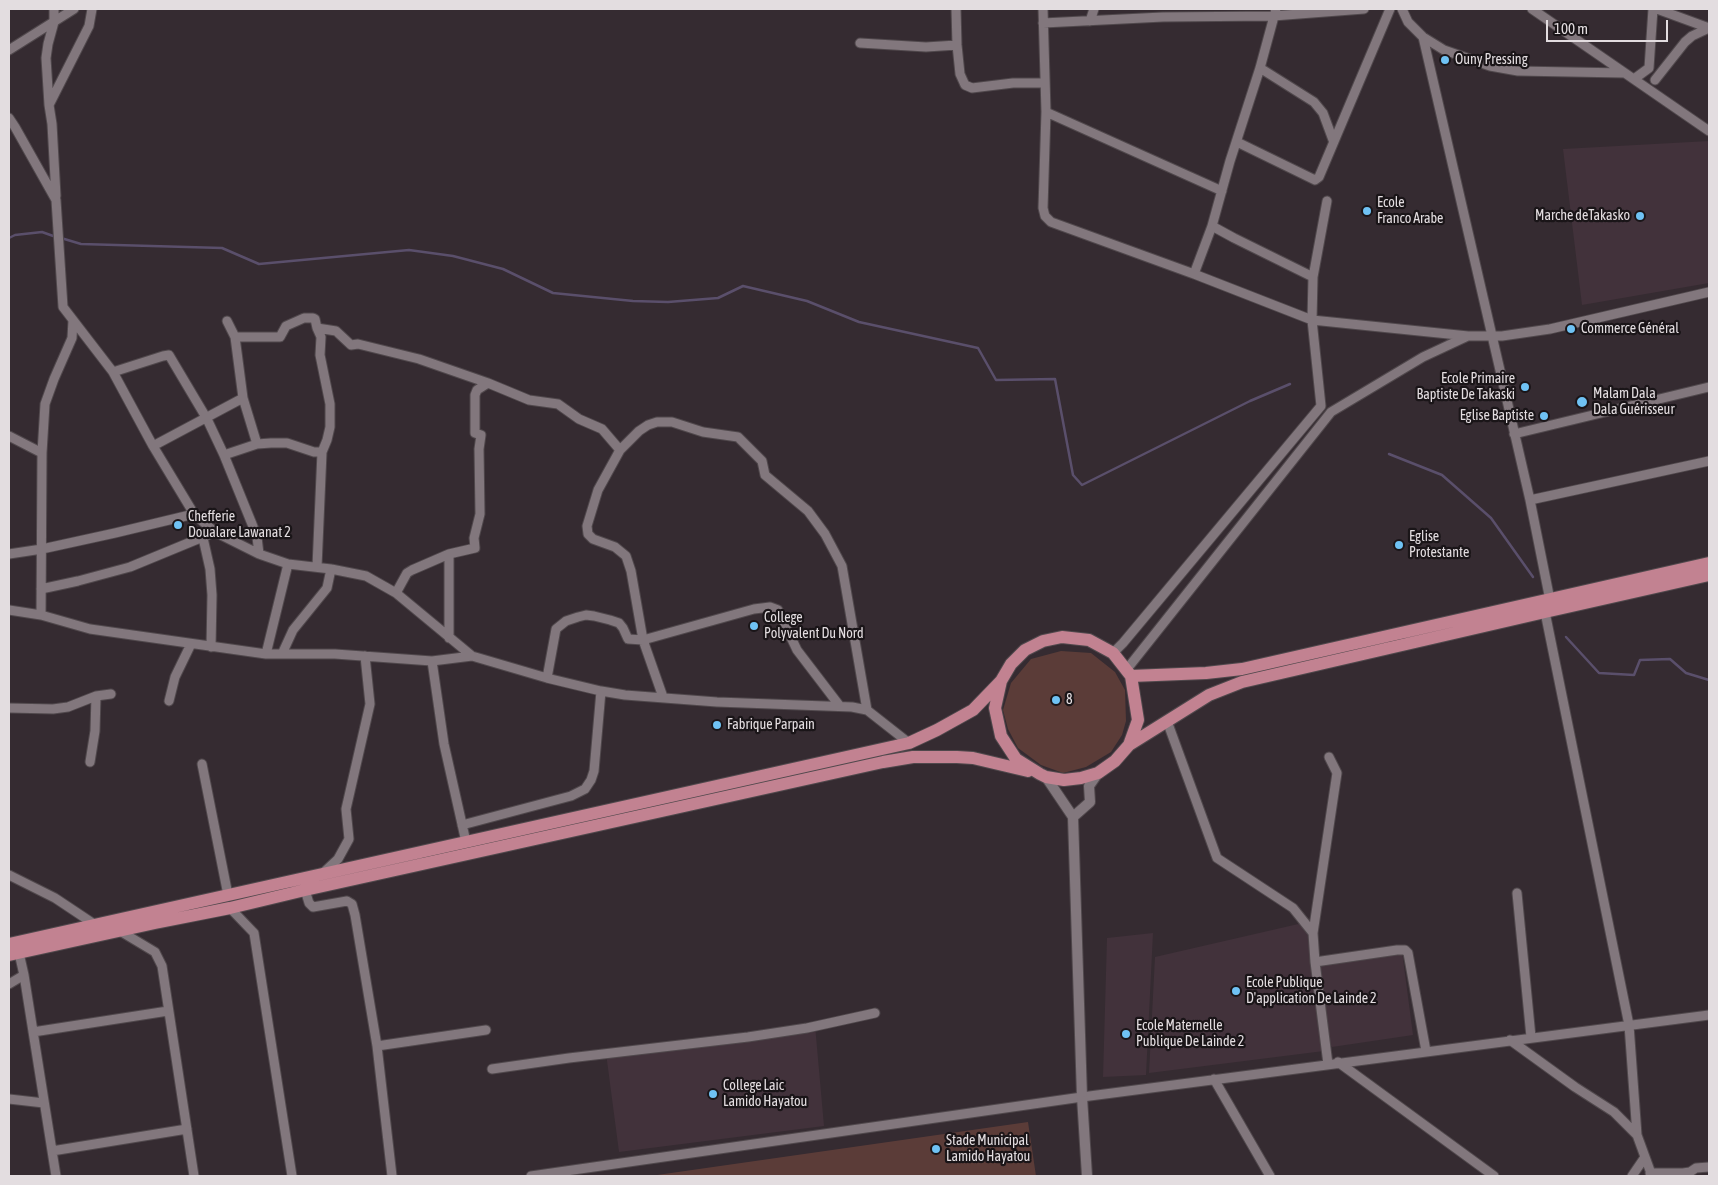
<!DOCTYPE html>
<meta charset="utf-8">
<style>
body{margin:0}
#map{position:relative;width:1718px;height:1185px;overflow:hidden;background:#352b31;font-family:"Asap Condensed",sans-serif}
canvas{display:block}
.frame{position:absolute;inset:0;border:10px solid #e3dde0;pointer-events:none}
.scale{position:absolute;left:1546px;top:20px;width:122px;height:22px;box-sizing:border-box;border:2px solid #e3dde0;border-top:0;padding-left:6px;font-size:15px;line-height:18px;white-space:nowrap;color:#e3dde0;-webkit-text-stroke:4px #1a1518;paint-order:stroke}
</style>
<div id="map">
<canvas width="1718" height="1185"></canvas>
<div class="frame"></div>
<div class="scale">100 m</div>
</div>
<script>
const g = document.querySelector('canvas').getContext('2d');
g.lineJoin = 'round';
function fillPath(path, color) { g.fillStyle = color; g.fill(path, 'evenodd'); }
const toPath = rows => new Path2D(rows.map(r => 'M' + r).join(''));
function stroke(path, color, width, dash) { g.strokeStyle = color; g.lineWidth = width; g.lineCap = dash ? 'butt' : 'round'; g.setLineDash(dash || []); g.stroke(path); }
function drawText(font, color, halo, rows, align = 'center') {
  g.font = font + ' "Asap Condensed",sans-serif'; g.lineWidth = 4.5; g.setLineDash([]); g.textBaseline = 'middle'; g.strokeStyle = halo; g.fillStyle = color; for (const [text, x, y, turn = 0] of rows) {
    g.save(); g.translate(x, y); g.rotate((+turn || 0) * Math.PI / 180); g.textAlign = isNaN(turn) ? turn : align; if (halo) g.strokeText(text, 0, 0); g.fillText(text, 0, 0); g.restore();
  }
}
fillPath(toPath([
 [1709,141,1709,283,1582,305,1563,149],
 [1307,922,1324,1051,1149,1073,1155,957],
 [1153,933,1146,1075,1103,1077,1107,938],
 [1402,951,1413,1035,1332,1047,1327,1040,1318,965],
 [815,1025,824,1126,619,1152,606,1053]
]), '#42323b');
fillPath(toPath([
 [1061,651,1091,653,1115,672,1125,690,1126,721,1122,735,1111,752,1086,767,1063,773,1041,765,1018,748,1008,729,1003,710,1011,683,1031,659],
 [1028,1122,1036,1176,650,1176]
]), '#5b3c38');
stroke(toPath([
 [9,238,15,235,42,232,56,237],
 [61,238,81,244,222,248,259,264,409,250,453,256,503,269,553,293,633,301,668,302,718,298,743,286,807,301,859,322,978,348,996,380,1055,379,1073,475,1082,485,1250,401,1290,384],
 [1389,454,1442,475,1491,518,1533,577],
 [1566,637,1599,673,1634,675,1640,660,1670,659,1686,673,1709,680]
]), '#5a4f6b', 2.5);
const minor = toPath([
 [956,9,957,45,960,74,965,85,972,88,1013,83,1045,83],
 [1043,9,1046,112,1043,208,1045,216,1051,222,1194,274,1312,320,1468,336,1502,336,1550,329,1709,292],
 [1276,9,1260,68,1230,161,1212,226,1234,238,1313,277],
 [1402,9,1408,22,1423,37,1444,50,1490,66,1518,71,1624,73],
 [1532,9,1709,131],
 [1657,9,1709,28],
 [1090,21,1094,9],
 [1043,23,1163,17,1273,16,1364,9],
 [1423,37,1530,500,1550,600],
 [860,43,926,47,957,45],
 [9,50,74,9],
 [1260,68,1314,102,1323,113,1333,140],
 [1634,79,1649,68,1653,9],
 [1655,80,1685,42,1692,36,1709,28],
 [49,105,46,58,48,44,54,22,54,9],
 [1046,112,1222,191],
 [9,118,15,127,56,200,63,307,113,372,153,446,194,514,215,532,259,554,288,564,331,569,366,576,396,593,472,656],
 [1237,142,1315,180,1319,177,1390,9],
 [56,196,52,124,49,105,89,26,92,9],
 [1194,274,1212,226],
 [227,321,235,337,243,398,257,444],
 [317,328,321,337,320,355,330,404,330,427,327,440,322,452,317,567],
 [235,337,280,337,286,326,304,318,313,318,315,319,317,328,336,331,351,345,358,344,419,359,488,383,529,400,558,404,579,419,602,429,620,450],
 [113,372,163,356,169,355,207,419,224,455,252,524,257,537,259,554],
 [1514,434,1709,387],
 [9,436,42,453],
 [153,446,243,398],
 [224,455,257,444,271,443,287,443,314,452,322,452],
 [1530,500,1709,461],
 [203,538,210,569,212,595,211,647],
 [9,554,42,549,115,533,194,514],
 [41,589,78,581,130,567,215,532],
 [396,593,407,573,412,570,449,554,475,548,474,538,480,514,479,449,481,435,475,433,475,395,477,390,488,383],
 [9,610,41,615,90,629,266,654,335,654,432,661,472,656,547,678,601,691,625,695,717,702,852,707,867,710,909,743],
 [1545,612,1629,1025,1637,1135],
 [41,615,42,453,45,404,54,379,72,338,73,320],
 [449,638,449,554],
 [1113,653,1123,643,1321,406,1312,320,1313,277,1327,201],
 [266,654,288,564],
 [282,654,293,630,327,588,331,569],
 [432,661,444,744,466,842],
 [1127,669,1331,412,1423,357,1468,336],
 [547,678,556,629,566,621,578,617,586,615,594,616,610,620,619,623,623,628,628,639,643,640,754,609,770,607,778,610,797,650,839,705],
 [663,697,643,640,631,571,626,556,615,547,593,539,588,534,587,526,598,490,620,450,639,431,648,425,657,422,672,422,703,432,738,437,762,461,765,475,808,511,825,534,842,566,867,710],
 [169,701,175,677,191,644],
 [9,708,53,709,68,707,96,696,111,694],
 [1167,721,1217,858,1293,908,1313,933,1315,962,1328,1064],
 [90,762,95,731,96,696],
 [202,764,228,895],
 [462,825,571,796,585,789,591,780,594,771,601,691],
 [323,873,338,859,349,839,346,809,370,704,365,656],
 [9,875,55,898,94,924],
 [305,890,309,903,313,907,347,901,352,904,355,915,377,1046,392,1176],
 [1517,893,1531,1037],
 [230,908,254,933,292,1176],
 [120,931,155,952,162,966,194,1176],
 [1313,933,1337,773,1329,757],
 [19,953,24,975,56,1176],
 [1315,962,1397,950,1405,950,1408,953,1426,1051],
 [9,984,24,975],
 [33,1032,168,1011],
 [1510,1040,1575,1087,1614,1112,1637,1135,1652,1176],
 [377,1046,486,1030],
 [1338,1062,1494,1176],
 [492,1069,569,1058,748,1037,807,1028,875,1013],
 [1214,1079,1270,1176],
 [9,1099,44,1103],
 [52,1151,187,1129],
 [1650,1173,1683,1173,1690,1172,1696,1168,1709,1167],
 [531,1176,1082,1097,1709,1015],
 [1632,1176,1645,1157]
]);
const tertiary = toPath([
 [1046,777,1073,817,1082,1097,1087,1176],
 [1073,817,1090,802,1089,786,1098,773]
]);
const primary = toPath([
 [1131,676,1206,673,1242,669,1709,563],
 [1129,745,1138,720,1131,676,1113,653,1089,640,1062,637,1043,641,1025,650,1011,664,1001,681,995,708,1001,736,1016,759,1040,774,1046,777,1064,780,1081,778,1098,773,1115,761,1129,745,1209,695,1242,682,1545,612,1709,575],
 [9,944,909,743,937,730,973,710,1001,681],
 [9,955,155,923,230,908,305,890,883,762,913,757,957,757,973,758,1028,771]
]);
stroke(minor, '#50484c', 11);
stroke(tertiary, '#50484c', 12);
stroke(primary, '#50484c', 14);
stroke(minor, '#82777d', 9);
stroke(tertiary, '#82777d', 10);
stroke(primary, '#c28291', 12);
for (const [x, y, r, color] of [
 [1445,60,5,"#6fc2f4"],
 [1367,211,5,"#6fc2f4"],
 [1640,216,5,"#6fc2f4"],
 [1571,329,5,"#6fc2f4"],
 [1525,387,5,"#6fc2f4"],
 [1582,402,6,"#6fc2f4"],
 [1544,416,5,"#6fc2f4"],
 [178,525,5,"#6fc2f4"],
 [1399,545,5,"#6fc2f4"],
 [754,626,5,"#6fc2f4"],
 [1056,700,5,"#6fc2f4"],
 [717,725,5,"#6fc2f4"],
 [1236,991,5,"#6fc2f4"],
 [1126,1034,5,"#6fc2f4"],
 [713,1094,5,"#6fc2f4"],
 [936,1149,5,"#6fc2f4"]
]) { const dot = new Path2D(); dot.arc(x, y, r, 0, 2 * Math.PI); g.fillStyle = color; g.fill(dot); stroke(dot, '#1a1518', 2); }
drawText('14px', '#e3dde0', '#1a1518', [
 ["Ouny Pressing",1455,60],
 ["Ecole",1377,203],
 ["Franco Arabe",1377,219],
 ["Marche deTakasko",1630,216,"right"],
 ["Commerce Général",1581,329],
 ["Ecole Primaire",1515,379,"right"],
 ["Baptiste De Takaski",1515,395,"right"],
 ["Malam Dala",1593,394],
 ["Dala Guérisseur",1593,410],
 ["Eglise Baptiste",1534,416,"right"],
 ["Chefferie",188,517],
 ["Doualare Lawanat 2",188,533],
 ["Eglise",1409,537],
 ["Protestante",1409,553],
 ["College",764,618],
 ["Polyvalent Du Nord",764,634],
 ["8",1066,700],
 ["Fabrique Parpain",727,725],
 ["Ecole Publique",1246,983],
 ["D'application De Lainde 2",1246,999],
 ["Ecole Maternelle",1136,1026],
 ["Publique De Lainde 2",1136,1042],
 ["College Laic",723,1086],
 ["Lamido Hayatou",723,1102],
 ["Stade Municipal",946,1141],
 ["Lamido Hayatou",946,1157]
], 'left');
</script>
